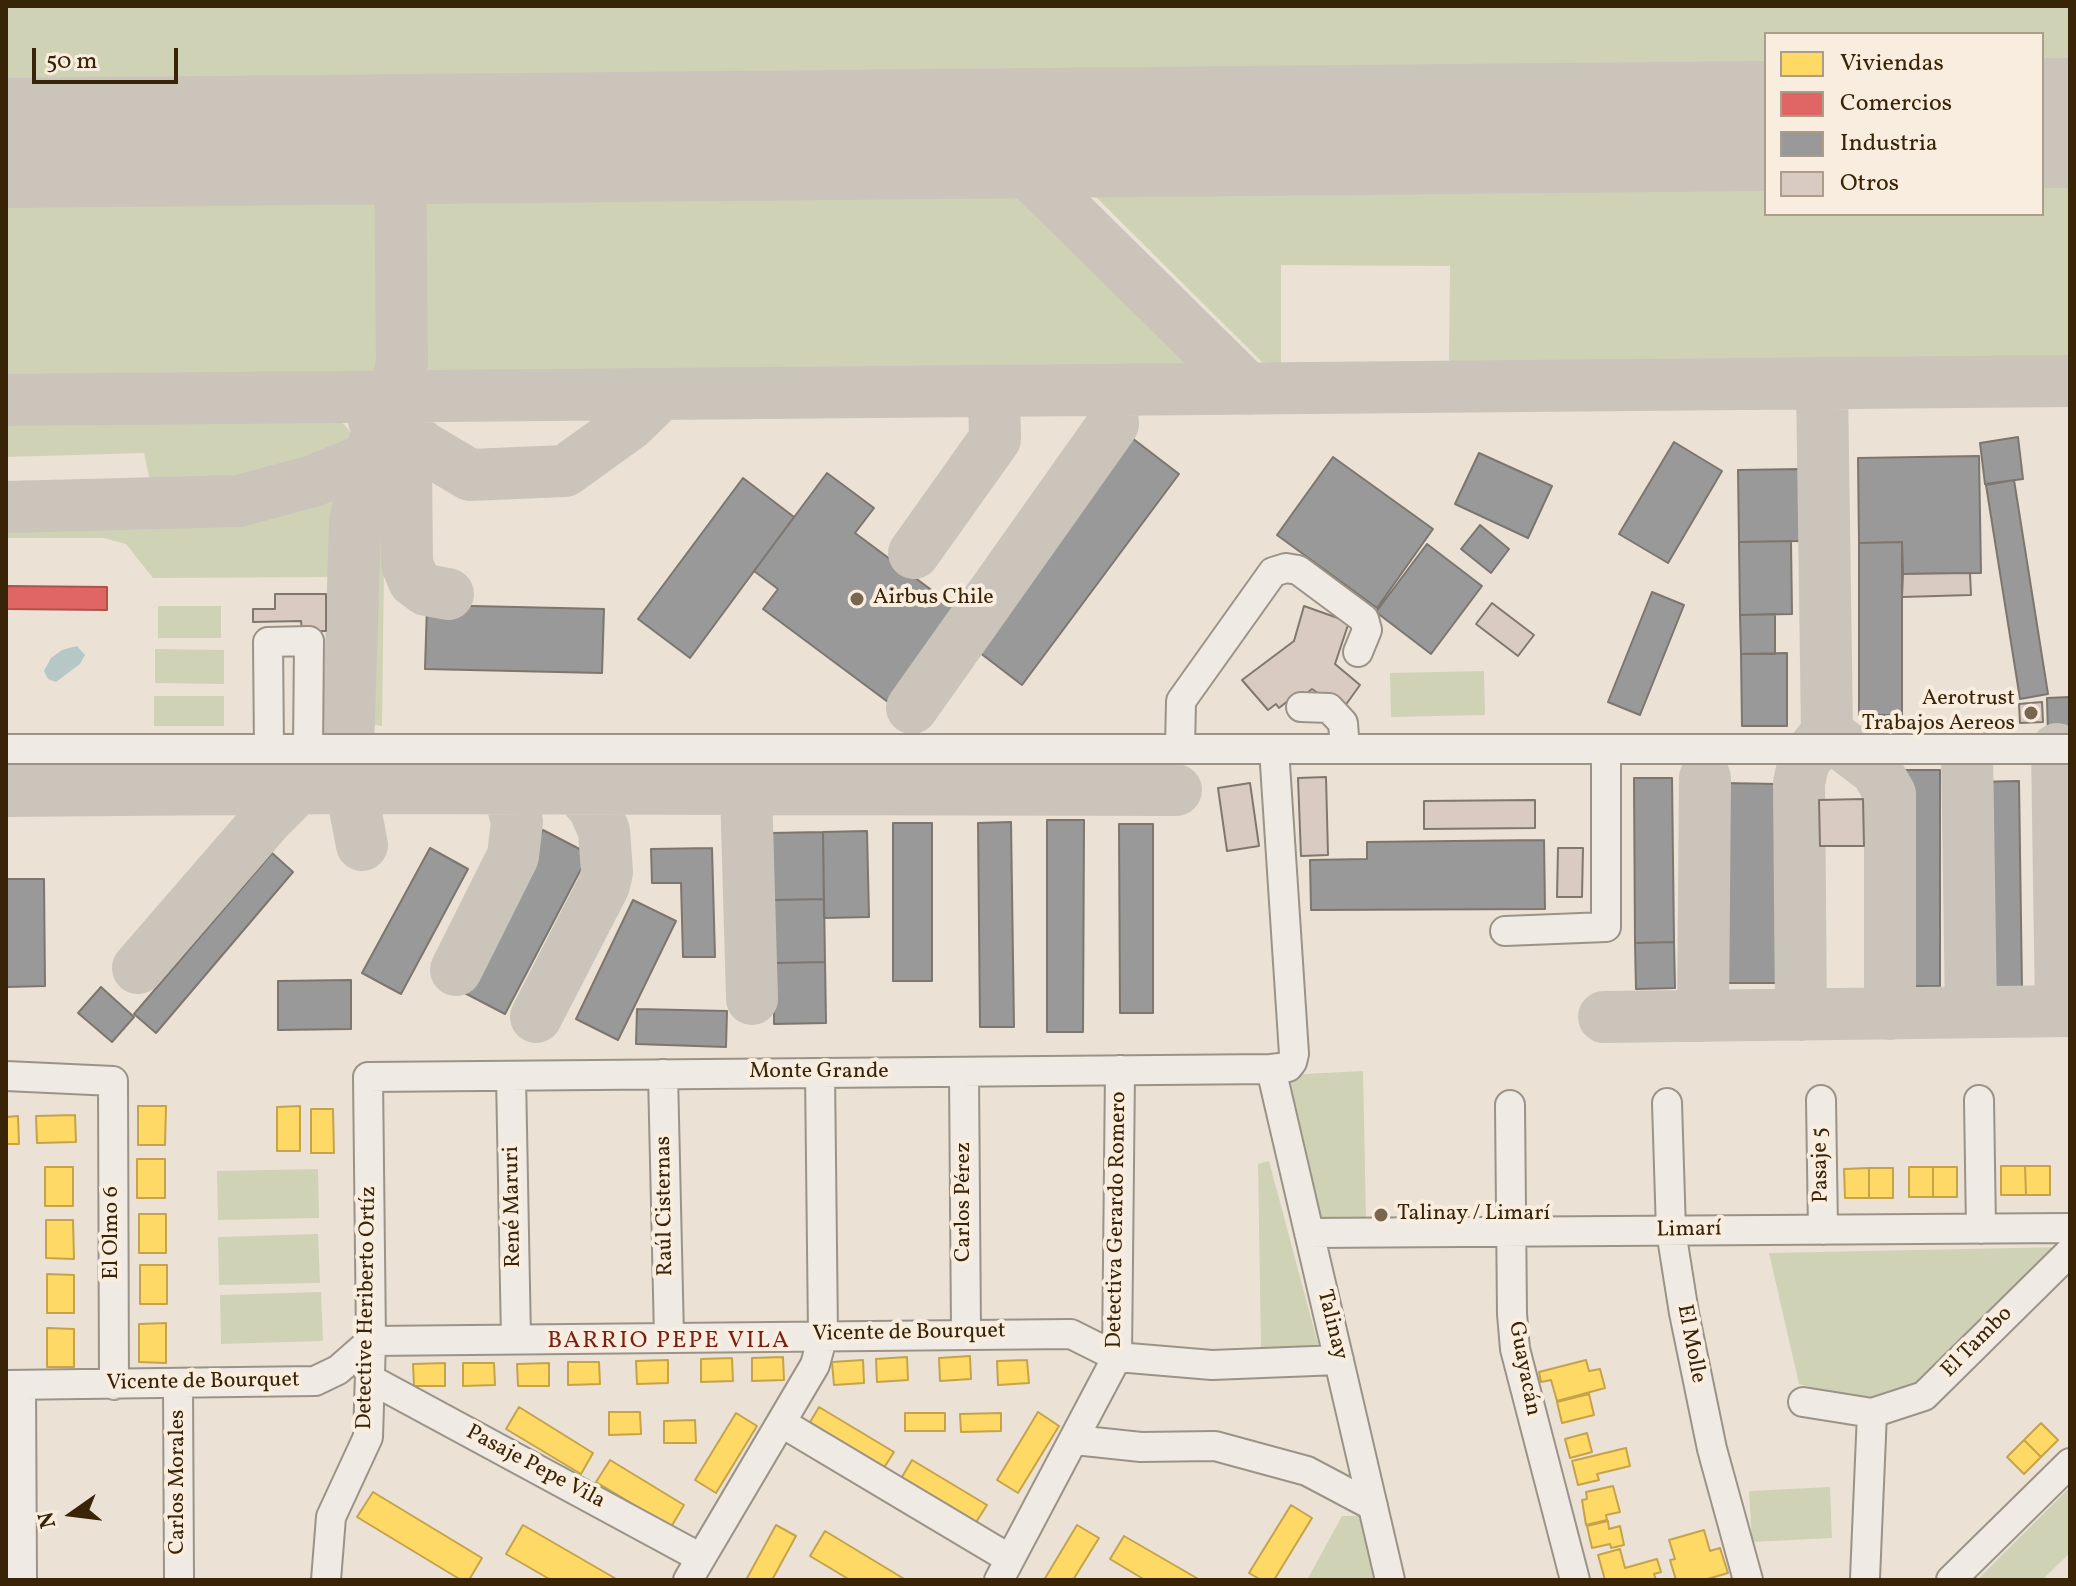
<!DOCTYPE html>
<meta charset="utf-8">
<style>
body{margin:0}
#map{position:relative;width:2076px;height:1586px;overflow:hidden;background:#ebe2d5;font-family:Vollkorn,serif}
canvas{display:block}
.frame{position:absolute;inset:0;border:8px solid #3a2408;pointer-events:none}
.legend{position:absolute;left:1764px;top:32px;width:280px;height:184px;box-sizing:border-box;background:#f8edde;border:2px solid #ac9d88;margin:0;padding:10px 14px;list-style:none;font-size:24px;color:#3a2408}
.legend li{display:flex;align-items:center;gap:16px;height:40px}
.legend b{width:40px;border:2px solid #ac9d88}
.north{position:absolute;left:32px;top:1474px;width:80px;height:80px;-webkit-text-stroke:6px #f8edde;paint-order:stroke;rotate:256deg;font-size:22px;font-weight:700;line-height:32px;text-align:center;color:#3a2408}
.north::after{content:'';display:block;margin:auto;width:28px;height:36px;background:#3a2408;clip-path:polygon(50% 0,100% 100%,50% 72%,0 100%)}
.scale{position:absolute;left:32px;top:48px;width:146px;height:36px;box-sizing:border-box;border:4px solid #3a2408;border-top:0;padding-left:10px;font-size:24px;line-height:28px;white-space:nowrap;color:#3a2408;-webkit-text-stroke:6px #f8edde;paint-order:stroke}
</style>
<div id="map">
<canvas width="2076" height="1586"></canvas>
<div class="frame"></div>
<ul class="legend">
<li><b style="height:22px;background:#ffd966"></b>Viviendas</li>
<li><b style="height:22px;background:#e06666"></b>Comercios</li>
<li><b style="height:22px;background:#999"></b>Industria</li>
<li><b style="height:22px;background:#d9cbc2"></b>Otros</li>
</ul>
<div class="north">N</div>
<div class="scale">50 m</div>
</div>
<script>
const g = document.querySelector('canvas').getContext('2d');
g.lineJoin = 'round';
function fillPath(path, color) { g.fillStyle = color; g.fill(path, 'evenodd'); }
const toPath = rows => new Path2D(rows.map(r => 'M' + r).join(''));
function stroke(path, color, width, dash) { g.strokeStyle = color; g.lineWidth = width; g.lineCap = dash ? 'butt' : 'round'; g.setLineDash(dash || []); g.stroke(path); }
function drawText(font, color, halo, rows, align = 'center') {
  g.font = font + ' Vollkorn,serif'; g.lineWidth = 8; g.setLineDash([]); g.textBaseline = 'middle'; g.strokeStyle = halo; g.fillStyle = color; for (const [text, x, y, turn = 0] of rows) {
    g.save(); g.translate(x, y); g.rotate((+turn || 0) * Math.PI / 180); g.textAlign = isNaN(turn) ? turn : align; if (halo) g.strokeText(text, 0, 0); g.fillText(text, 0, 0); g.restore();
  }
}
fillPath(toPath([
 [6,6,2070,6,2070,68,2042,68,2042,34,1766,34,1766,72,6,88],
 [2042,158,2066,158,2070,162,2070,361,1449,366,1450,266,1281,265,1281,365,1262,362,1083,184,1081,173,1084,166,1766,160,1766,214,2042,214],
 [980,169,1034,194,1195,346,1199,358,1192,371,636,373,419,383,420,181],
 [381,180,381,377,370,388,266,381,6,385,6,184],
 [209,408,316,410,339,419,351,432,352,447,311,472,227,491,154,499,144,453,6,457,6,413],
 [350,479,336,577,153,578,126,544,104,538,6,538,6,521,130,522,246,507],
 [385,487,382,726,370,724,370,511],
 [158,606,221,606,221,638,158,638],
 [155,649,224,650,224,684,155,683],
 [1484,671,1485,715,1391,717,1390,673],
 [154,696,224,696,224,726,154,726],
 [1363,1071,1366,1219,1314,1221,1284,1075],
 [1269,1161,1319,1348,1261,1349,1258,1164],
 [318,1169,319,1218,218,1220,217,1171],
 [318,1234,320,1283,219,1285,218,1237],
 [2064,1247,1919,1387,1874,1401,1834,1394,1799,1384,1769,1253],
 [321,1292,323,1341,221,1344,220,1295],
 [1830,1487,1832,1538,1752,1542,1749,1491],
 [2070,1487,2070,1553,2042,1580,1977,1580],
 [1342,1516,1363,1516,1376,1580,1307,1580]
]), '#cfd2b5');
fillPath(toPath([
 [77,646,85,655,80,664,56,682,48,679,44,671,51,658,62,650]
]), '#b5c8c5');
const homes = toPath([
 [138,1106,166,1106,165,1145,138,1145,138,1106],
 [300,1106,300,1151,277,1151,277,1107,300,1106],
 [311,1109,333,1109,334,1153,311,1153,311,1109],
 [75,1115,76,1142,37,1143,36,1116,75,1115],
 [18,1116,19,1144,6,1144,6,1117,18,1116],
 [137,1159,165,1159,165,1198,137,1198,137,1159],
 [2001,1166,2025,1166,2026,1195,2001,1195,2001,1166],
 [2025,1166,2050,1166,2050,1195,2026,1195,2025,1166],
 [45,1167,73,1167,73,1206,45,1206,45,1167],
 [1909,1167,1933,1167,1933,1197,1909,1197,1909,1167],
 [1933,1167,1957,1167,1957,1197,1933,1197,1933,1167],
 [1869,1168,1869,1198,1845,1198,1844,1169,1869,1168],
 [1869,1168,1893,1168,1893,1198,1869,1198,1869,1168],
 [139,1214,166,1214,166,1253,139,1253,139,1214],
 [46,1220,73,1220,74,1259,46,1258,46,1220],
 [140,1265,167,1265,167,1304,140,1304,140,1265],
 [47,1274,74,1275,74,1313,47,1313,47,1274],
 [166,1323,166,1363,139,1362,139,1324,166,1323],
 [47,1328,74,1329,74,1367,47,1367,47,1328],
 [970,1356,971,1379,940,1381,939,1358,970,1356],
 [783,1357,784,1380,752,1381,752,1358,783,1357],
 [907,1357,908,1380,877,1382,876,1359,907,1357],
 [732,1358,733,1381,701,1382,701,1359,732,1358],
 [668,1360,668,1383,637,1384,636,1361,668,1360],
 [863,1360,864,1383,834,1385,832,1362,863,1360],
 [1027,1360,1029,1383,998,1385,997,1361,1027,1360],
 [1586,1360,1589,1371,1600,1369,1605,1388,1557,1401,1551,1380,1541,1382,1539,1372,1586,1360],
 [568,1362,599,1362,600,1384,568,1385,568,1362],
 [445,1363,445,1386,414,1386,413,1364,445,1363],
 [463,1363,494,1363,495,1385,463,1386,463,1363],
 [549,1363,549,1386,518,1386,517,1364,549,1363],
 [1589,1394,1594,1415,1562,1423,1557,1402,1589,1394],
 [519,1407,593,1453,581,1474,506,1429,519,1407],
 [819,1407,894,1452,880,1474,806,1429,819,1407],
 [609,1412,640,1412,641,1434,609,1435,609,1412],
 [1038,1412,1059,1426,1018,1493,997,1480,1038,1412],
 [736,1413,757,1426,716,1493,695,1480,736,1413],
 [905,1413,945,1413,945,1431,905,1431,905,1413],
 [1001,1413,1001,1431,961,1432,960,1414,1001,1413],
 [695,1420,696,1443,664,1443,664,1421,695,1420],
 [2041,1423,2058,1440,2041,1457,2024,1440,2041,1423],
 [1587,1433,1592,1452,1570,1458,1565,1439,1587,1433],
 [2024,1440,2041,1457,2024,1474,2007,1457,2024,1440],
 [1626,1448,1630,1466,1597,1474,1599,1480,1578,1485,1572,1461,1626,1448],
 [610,1460,684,1505,671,1527,596,1482,610,1460],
 [912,1460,987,1505,973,1527,899,1482,912,1460],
 [1613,1486,1620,1512,1606,1515,1607,1520,1586,1525,1582,1500,1587,1499,1586,1492,1613,1486],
 [373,1492,482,1558,469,1580,461,1580,357,1517,373,1492],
 [1291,1505,1312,1518,1274,1580,1261,1580,1249,1573,1291,1505],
 [1608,1521,1609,1529,1620,1526,1624,1545,1611,1548,1610,1544,1592,1548,1587,1526,1608,1521],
 [523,1525,618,1580,551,1580,506,1554,523,1525],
 [776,1525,796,1536,772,1580,746,1580,776,1525],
 [1077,1525,1099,1538,1073,1580,1044,1580,1077,1525],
 [1704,1530,1710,1551,1720,1548,1728,1573,1704,1580,1676,1580,1670,1560,1675,1559,1669,1540,1704,1530],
 [825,1531,906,1580,850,1580,810,1556,825,1531],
 [1124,1536,1200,1580,1145,1580,1110,1559,1124,1536],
 [1620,1549,1625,1568,1657,1559,1661,1572,1654,1574,1656,1580,1605,1580,1598,1555,1620,1549]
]);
fillPath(homes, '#ffd966');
stroke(homes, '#c4a34a', 2);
const shops = toPath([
 [6,586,107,587,107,610,6,609,6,586]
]);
fillPath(shops, '#e06666');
stroke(shops, '#ae524a', 2);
const industry = toPath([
 [2018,437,2023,479,1985,484,1980,443,2018,437],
 [1132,438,1179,474,1022,685,975,649,1132,438],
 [1674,442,1722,471,1668,563,1619,534,1674,442],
 [1479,453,1552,486,1528,538,1455,504,1479,453],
 [1979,456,1981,573,1903,574,1902,542,1859,543,1858,458,1979,456],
 [1333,457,1433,529,1377,608,1277,535,1333,457],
 [1802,469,1803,541,1739,542,1738,470,1802,469],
 [827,473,874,508,855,533,965,615,896,708,763,609,778,589,754,571,827,473],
 [743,478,794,517,690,658,638,619,743,478],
 [2014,480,2048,694,2020,699,1986,485,2014,480],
 [1480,525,1509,549,1491,573,1461,549,1480,525],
 [1791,541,1792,614,1740,615,1739,542,1791,541],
 [1902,542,1902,715,1859,715,1859,543,1902,542],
 [1427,544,1482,586,1431,654,1376,612,1427,544],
 [1652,592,1684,605,1640,715,1608,702,1652,592],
 [427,605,604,609,602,673,425,669,427,605],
 [1775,614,1775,654,1741,654,1740,615,1775,614],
 [1787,653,1787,726,1742,726,1741,654,1787,653],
 [2070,697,2070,733,2048,734,2047,698,2070,697],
 [1905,770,1940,770,1940,986,1905,986,1905,770],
 [1634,778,1672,778,1674,942,1635,943,1634,778],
 [2019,781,2022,990,1978,990,1975,782,2019,781],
 [1724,783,1777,784,1777,983,1724,983,1724,783],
 [1047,820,1084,820,1083,1032,1047,1032,1047,820],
 [1011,822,1014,1027,980,1027,978,823,1011,822],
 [893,823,932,823,932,981,893,981,893,823],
 [1119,824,1153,824,1153,1013,1120,1013,1119,824],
 [543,830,589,854,505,1014,459,990,543,830],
 [867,831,869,917,824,918,823,832,867,831],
 [823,832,824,899,772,900,771,833,823,832],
 [1544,840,1545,909,1311,910,1310,860,1367,859,1367,842,1544,840],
 [430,848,468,869,401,994,362,973,430,848],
 [712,848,715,957,683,957,681,883,652,883,651,849,712,848],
 [272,853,293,872,156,1033,134,1014,272,853],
 [6,879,44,879,45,986,6,987,6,879],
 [824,899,825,962,774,963,772,900,824,899],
 [633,900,676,921,618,1040,576,1019,633,900],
 [1674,942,1675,988,1636,989,1635,943,1674,942],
 [825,962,826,1023,774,1024,774,963,825,962],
 [351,980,351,1029,278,1030,278,981,351,980],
 [101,987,134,1017,112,1042,78,1013,101,987],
 [637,1009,727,1011,726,1047,636,1044,637,1009]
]);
fillPath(industry, '#999');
stroke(industry, '#7c766e', 2);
stroke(toPath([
 [988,133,1248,389],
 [362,397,423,447,470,475,565,471,629,425,661,394],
 [6,400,2070,381],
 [374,420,395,442,406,462,407,564,414,581,426,590,448,594],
 [6,507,239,501,313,481,369,458],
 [914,553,995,439,994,391],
 [912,708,1113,424,1110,391],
 [1827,733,1876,770,1890,794,1890,1014],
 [2057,749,2061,1011],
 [1967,750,1971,1012],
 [746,789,752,999],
 [6,791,351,788,1176,790],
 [362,845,351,788,348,749,355,522,369,458,384,415,395,397,402,362,400,139],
 [138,968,268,818,298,788],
 [456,970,513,856,517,822,508,788],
 [1801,1015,1799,783,1804,761,1827,733,1822,383],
 [1703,1016,1705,778],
 [536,1017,604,885,607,872,604,831,594,808,577,788],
 [1604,1017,2070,1011]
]), '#cbc4ba', 52);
stroke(toPath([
 [2042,123,2070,123],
 [6,143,1766,126]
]), '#cbc4ba', 130);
const building = toPath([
 [1970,573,1971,595,1902,597,1903,574,1970,573],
 [275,594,326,594,326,631,302,631,301,621,253,622,253,609,275,609,275,594],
 [1492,603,1534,635,1518,656,1476,624,1492,603],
 [1304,606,1349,622,1335,664,1360,685,1342,710,1312,689,1293,704,1289,700,1279,708,1276,704,1268,710,1242,680,1294,641,1304,606],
 [2042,702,2043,722,2020,723,2019,704,2042,702],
 [1326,777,1328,855,1301,856,1298,778,1326,777],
 [1250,783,1259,846,1227,851,1218,788,1250,783],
 [1863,799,1864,846,1820,846,1819,800,1863,799],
 [1535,800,1535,828,1424,829,1424,801,1535,800],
 [1558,848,1583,848,1582,897,1557,897,1558,848]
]);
fillPath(building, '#d9cbc2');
stroke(building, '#81786d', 2);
const minor = toPath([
 [1301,707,1329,708,1343,723,1345,749],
 [1180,748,1181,701,1273,572,1286,568,1298,570,1364,619,1367,630,1358,652],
 [6,749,2070,749],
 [269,749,268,642,309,641,308,749],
 [1505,931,1606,927,1606,750],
 [1271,1069,1390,1580],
 [964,1072,966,1333],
 [663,1074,669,1337],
 [6,1076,113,1081,114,1385],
 [511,1076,516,1339],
 [1821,1100,1823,1230],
 [1979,1100,1981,1229],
 [1667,1103,1671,1231,1684,1313,1712,1449,1748,1580],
 [1510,1105,1512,1314,1515,1349,1575,1580],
 [1309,1233,2070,1228],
 [370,1379,701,1558],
 [6,1385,315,1381,338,1370,371,1341,1071,1334,1117,1357,1212,1365,1339,1360],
 [21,1385,22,1580],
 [178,1385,179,1580],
 [1803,1402,1872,1413,1924,1396,2070,1252],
 [782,1423,1010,1559],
 [1075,1440,1141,1447,1215,1446,1307,1471,1373,1506],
 [1865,1578,1872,1413],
 [326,1580,331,1517,368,1437,371,1341,368,1077,1271,1069,1288,1067,1292,1062,1294,1054,1274,749],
 [688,1580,815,1365,823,1335,820,1073],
 [999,1580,1117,1357,1120,1070],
 [1951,1580,2070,1463]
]);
stroke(minor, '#9b9387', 32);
stroke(minor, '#efeae3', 28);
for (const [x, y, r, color] of [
 [857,599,8,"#786650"],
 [2031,713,8,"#786650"],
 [1381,1215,8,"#786650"]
]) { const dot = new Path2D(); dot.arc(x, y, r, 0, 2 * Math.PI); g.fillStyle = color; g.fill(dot); stroke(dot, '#f8edde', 3); }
drawText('22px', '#3a2408', '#f8edde', [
 ["Airbus Chile",873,599],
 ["Aerotrust",2015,700,"right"],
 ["Trabajos Aereos",2015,725,"right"],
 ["Talinay / Limarí",1397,1215]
], 'left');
drawText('22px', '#3a2408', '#f8edde', [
 ["Monte Grande",819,1073],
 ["Pasaje 5",1822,1165,-91],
 ["Carlos Pérez",965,1202,-90],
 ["Raúl Cisternas",666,1206,-91],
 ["René Maruri",514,1207,-91],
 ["Detectiva Gerardo Romero",1118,1220,-89],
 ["Limarí",1689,1231,-1],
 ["El Olmo 6",113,1233,-90],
 ["Detective Heriberto Ortíz",368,1308,-89],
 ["Talinay",1331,1325,76],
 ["Vicente de Bourquet",909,1334,-1],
 ["El Tambo",1978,1343,-45],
 ["El Molle",1690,1344,79],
 ["Guayacán",1523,1369,79],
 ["Vicente de Bourquet",203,1383,-1],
 ["Pasaje Pepe Vila",535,1468,28],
 ["Carlos Morales",179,1482,-90]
]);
g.letterSpacing = '2px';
drawText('24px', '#7a1f14', '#f8edde', [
 ["BARRIO PEPE VILA",669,1343]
]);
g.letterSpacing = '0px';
</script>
